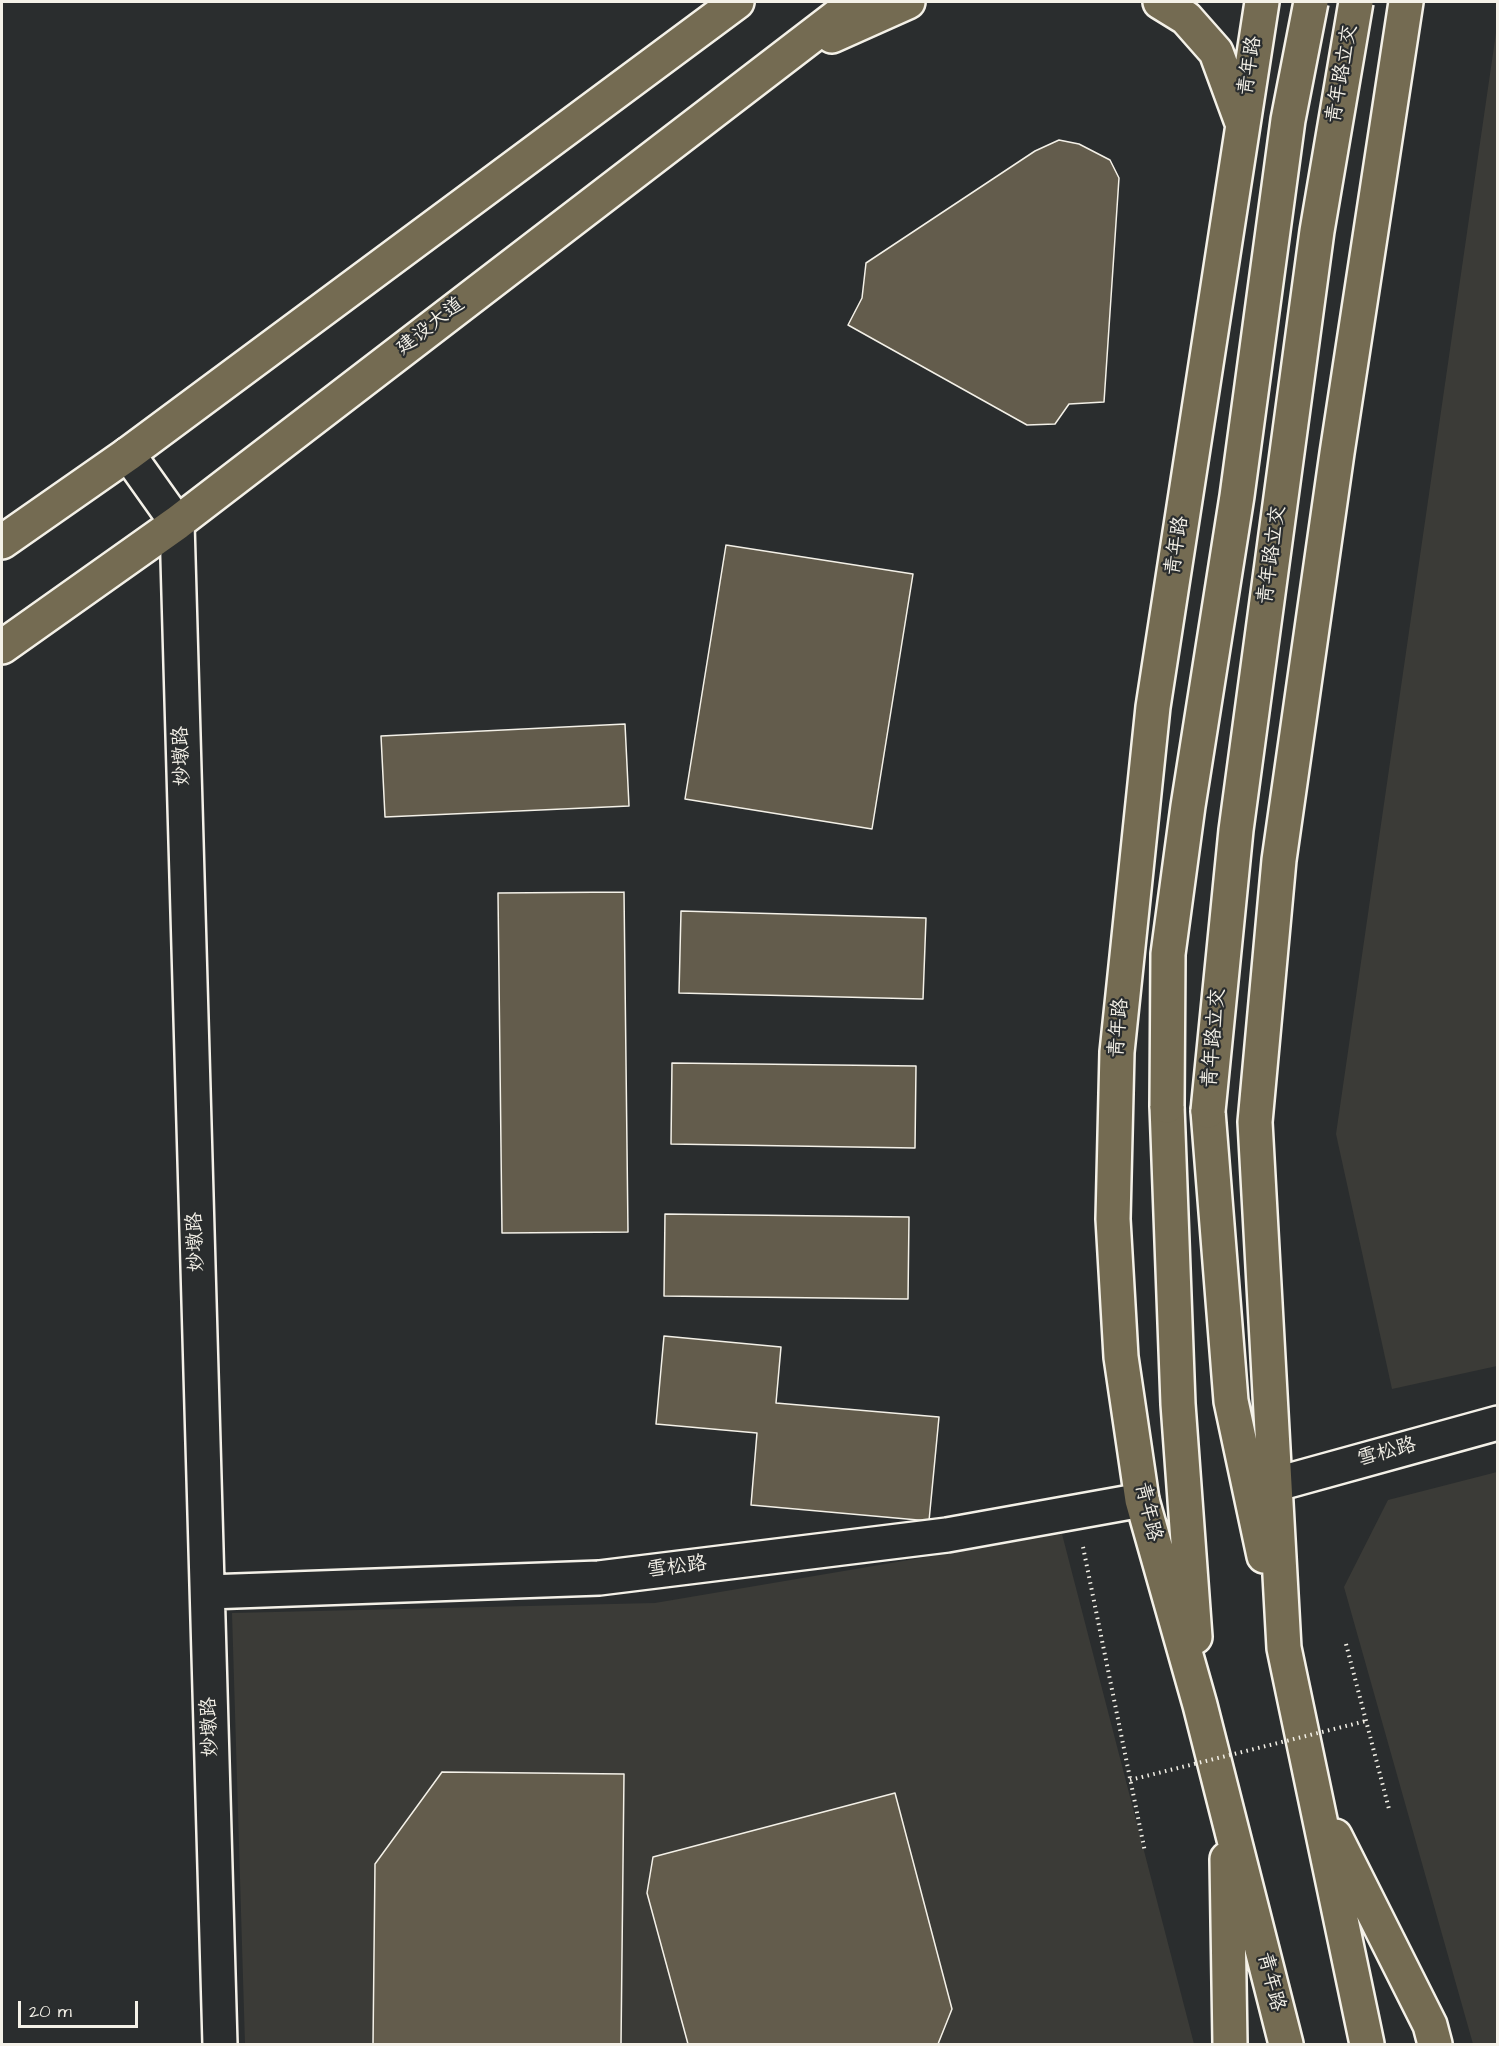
<!DOCTYPE html>
<meta charset="utf-8">
<style>
body{margin:0}
#map{position:relative;width:1499px;height:2046px;overflow:hidden;background:#2a2d2e;font-family:"Architects Daughter",sans-serif}
canvas{display:block}
.frame{position:absolute;inset:0;border:3px solid #f4f1e8;pointer-events:none}
.scale{position:absolute;left:18px;top:2001px;width:120px;height:27px;box-sizing:border-box;border:3px solid #f4f1e8;border-top:0;padding-left:8px;font-size:18px;line-height:21px;white-space:nowrap;color:#f4f1e8;-webkit-text-stroke:4px #2a2d2e;paint-order:stroke}
</style>
<div id="map">
<canvas width="1499" height="2046"></canvas>
<div class="frame"></div>
<div class="scale">20 m</div>
</div>
<script>
const g = document.querySelector('canvas').getContext('2d');
g.lineJoin = 'round';
function fillPath(path, color) { g.fillStyle = color; g.fill(path, 'evenodd'); }
const toPath = rows => new Path2D(rows.map(r => 'M' + r).join(''));
function stroke(path, color, width, dash) { g.strokeStyle = color; g.lineWidth = width; g.lineCap = dash ? 'butt' : 'round'; g.setLineDash(dash || []); g.stroke(path); }
function drawText(font, color, halo, rows, align = 'center') {
  g.font = font + ' "Architects Daughter","LXGW WenKai TC",sans-serif'; g.lineWidth = 4.5; g.setLineDash([]); g.textBaseline = 'middle'; g.strokeStyle = halo; g.fillStyle = color; for (const [text, x, y, turn = 0] of rows) {
    g.save(); g.translate(x, y); g.rotate((+turn || 0) * Math.PI / 180); g.textAlign = isNaN(turn) ? turn : align; if (halo) g.strokeText(text, 0, 0); g.fillText(text, 0, 0); g.restore();
  }
}
fillPath(toPath([
 [1497,26,1497,1366,1392,1389,1336,1134],
 [1497,1472,1498,2044,1473,2044,1344,1587,1388,1500],
 [1062,1534,1194,2044,245,2044,232,1613,655,1603]
]), '#3b3b37');
const building = toPath([
 [1059,140,1079,144,1110,160,1119,178,1104,402,1069,404,1055,424,1027,425,848,325,862,298,866,263,1035,151,1059,140],
 [726,545,913,574,872,829,685,799,726,545],
 [625,724,629,806,385,817,381,736,625,724],
 [624,892,628,1232,502,1233,498,893,624,892],
 [681,911,926,918,923,999,679,993,681,911],
 [672,1063,916,1066,915,1148,671,1144,672,1063],
 [665,1214,909,1217,908,1299,664,1296,665,1214],
 [664,1336,781,1347,776,1403,939,1417,929,1521,751,1505,757,1433,656,1424,664,1336],
 [442,1772,624,1774,621,2044,373,2044,375,1864,442,1772],
 [895,1793,952,2009,938,2044,688,2044,647,1893,653,1857,895,1793]
]);
fillPath(building, '#635c4c');
stroke(building, '#f4f1e8', 1.5);
const minor = toPath([
 [128,454,177,523,220,2044],
 [1277,1484,1498,1423],
 [208,1592,599,1578,947,1535,1142,1500]
]);
const major = toPath([
 [1160,2,1186,18,1216,52,1241,120],
 [1262,2,1153,707,1117,1052,1113,1219,1121,1357,1142,1500,1200,1705,1286,2044],
 [832,36,908,2],
 [2,542,128,454,737,2],
 [2,647,177,523,856,2],
 [1167,1106,1178,1404,1195,1637],
 [1208,1111,1231,1401,1264,1556],
 [1335,1836,1430,2025,1435,2044],
 [1227,1859,1230,2044],
 [1367,2044,1284,1648,1255,1122,1279,860,1337,453,1406,2]
]);
stroke(minor, '#f4f1e8', 38);
stroke(major, '#f4f1e8', 38);
stroke(toPath([
 [1083,1547,1145,1852],
 [1346,1644,1389,1809]
]), '#f4f1e8', 4, [1.5, 4.5]);
stroke(minor, '#2a2d2e', 33);
stroke(major, '#746b52', 33);
const majorBridge = toPath([
 [1167,1106,1168,954,1188,806,1237,496,1288,120,1311,2],
 [1208,1111,1236,830,1317,231,1356,2]
]);
stroke(majorBridge, '#f4f1e8', 38, []);
stroke(toPath([
 [1130,1780,1366,1721]
]), '#f4f1e8', 4, [1.5, 4.5]);
stroke(majorBridge, '#746b52', 33);
drawText('20px', '#f4f1e8', '#2a2d2e', [
 ["青年路",1251,66,-81],
 ["青年路立交",1343,74,-80],
 ["建设大道",431,327,-38],
 ["青年路",1178,546,-81],
 ["青年路立交",1273,555,-82],
 ["妙墩路",183,756,-92],
 ["青年路",1120,1028,-85],
 ["青年路立交",1215,1038,-85],
 ["妙墩路",197,1242,-92],
 ["雪松路",1387,1453,-15],
 ["青年路",1147,1512,77],
 ["雪松路",677,1568,-7],
 ["妙墩路",211,1727,-92],
 ["青年路",1270,1982,76]
]);
</script>
